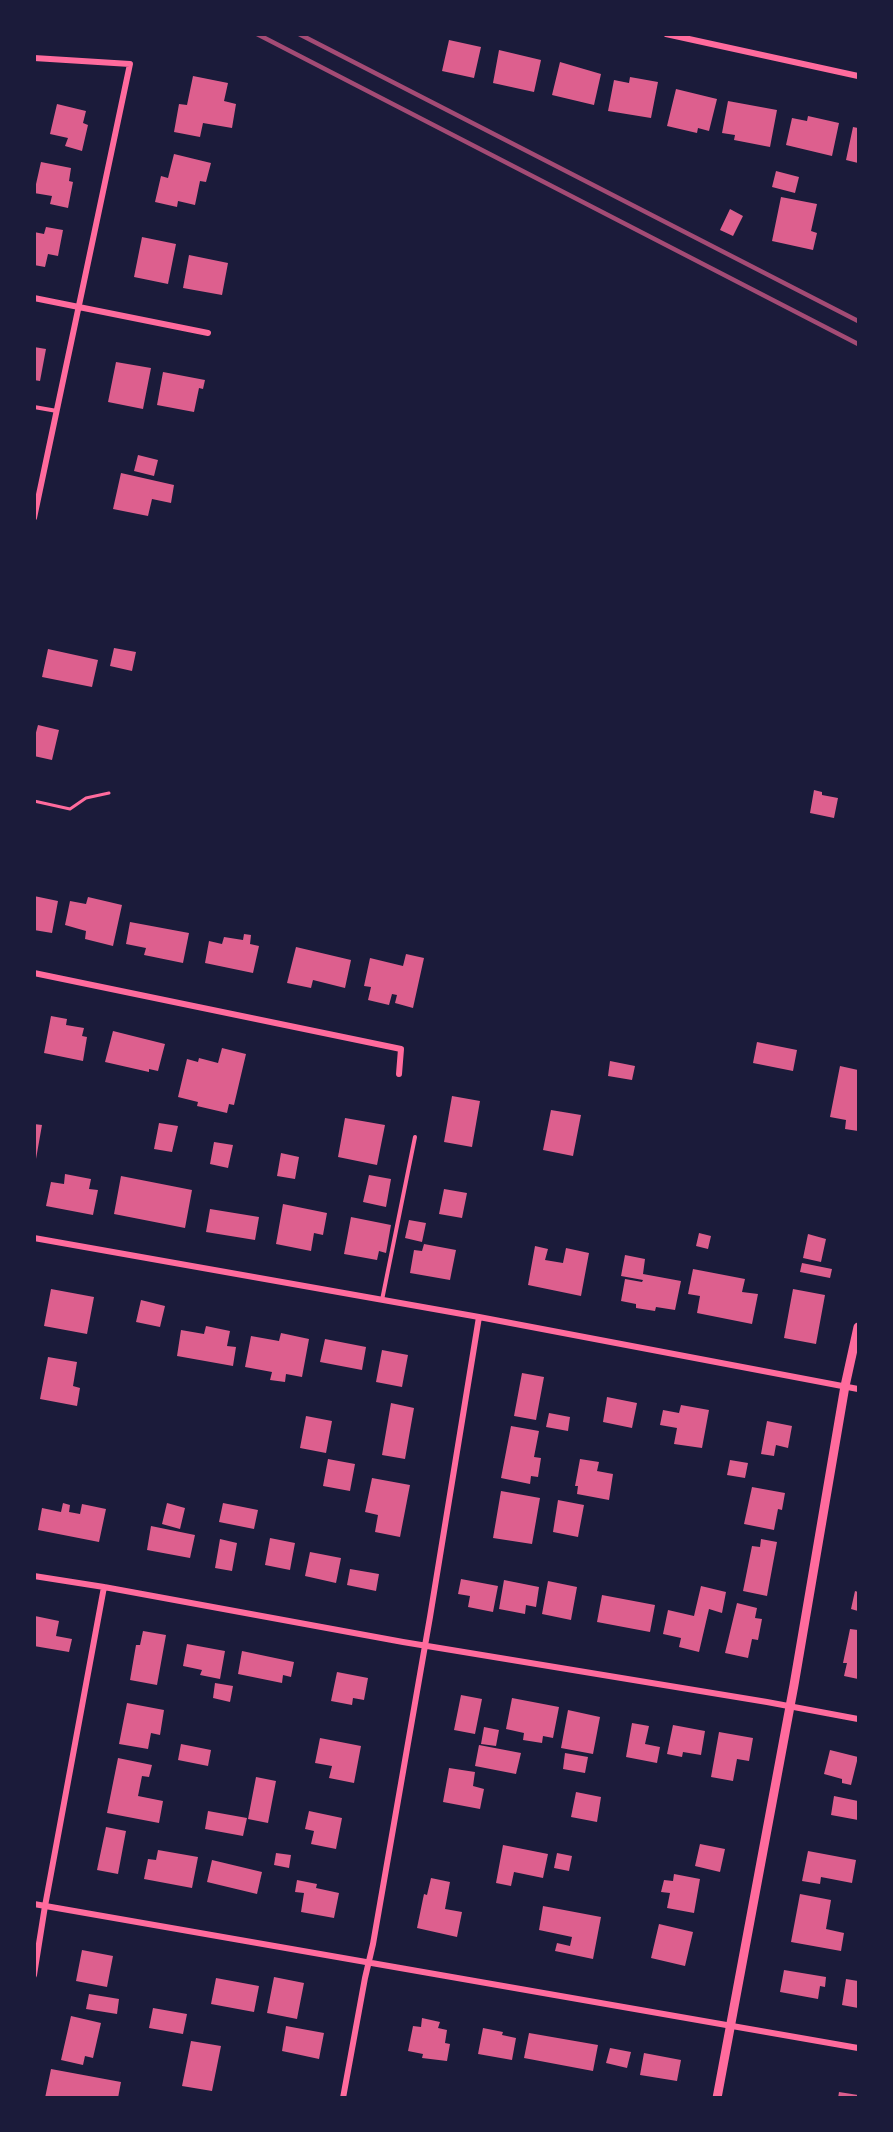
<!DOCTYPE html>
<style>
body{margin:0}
#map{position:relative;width:893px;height:2132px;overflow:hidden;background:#1b1b3a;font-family:"Asap Condensed",sans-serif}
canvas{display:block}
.frame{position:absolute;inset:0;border:36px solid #1b1b3a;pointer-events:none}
</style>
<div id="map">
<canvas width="893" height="2132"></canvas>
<div class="frame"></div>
</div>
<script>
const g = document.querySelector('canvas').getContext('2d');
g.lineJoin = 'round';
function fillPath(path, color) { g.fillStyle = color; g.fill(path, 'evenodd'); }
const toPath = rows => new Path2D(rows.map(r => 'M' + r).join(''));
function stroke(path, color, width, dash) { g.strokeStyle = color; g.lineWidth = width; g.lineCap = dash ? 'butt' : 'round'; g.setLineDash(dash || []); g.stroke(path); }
fillPath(toPath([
 [449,40,481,47,474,78,442,71],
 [499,50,541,60,534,92,493,83],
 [560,62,601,74,594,105,552,95],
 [193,76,228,83,224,101,236,104,232,128,203,123,200,137,174,132,179,104,187,105],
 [630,77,658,82,651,118,608,111,614,80,629,83],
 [676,89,717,99,709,131,698,128,697,133,667,126],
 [728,101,777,110,770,147,734,140,735,135,722,133],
 [57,104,86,111,83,123,88,125,82,151,65,146,68,138,50,134],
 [808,116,839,123,832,156,786,145,792,118,807,121],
 [853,127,858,128,858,163,846,160],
 [174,154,211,163,206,182,200,181,195,205,178,201,177,207,155,202,161,176,168,178],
 [41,162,71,168,69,181,73,182,68,208,50,204,52,196,34,193],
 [776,171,799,177,795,193,772,187],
 [781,197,817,204,811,231,817,233,813,250,772,241],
 [730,209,743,216,733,236,720,230],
 [46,227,63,230,58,256,48,254,45,267,34,265,34,232,44,234],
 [142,237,176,244,168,284,134,277],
 [189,255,228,263,222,295,183,288],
 [34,347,46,349,40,381,34,380],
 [116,362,151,368,143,409,108,402],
 [163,372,205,380,203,389,199,388,194,412,157,405],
 [138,455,158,460,154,476,134,471],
 [121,473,174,485,171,503,152,499,148,516,113,509],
 [114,648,136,652,132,671,110,666],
 [48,649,98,660,92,687,42,677],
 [38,725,59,730,52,760,34,756,34,740],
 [814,790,822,792,822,795,838,798,834,818,810,813],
 [34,896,58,901,52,933,34,930],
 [88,897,122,905,113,946,85,939,86,931,65,925,70,901,86,904],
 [130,922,189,933,183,963,144,955,146,948,126,944],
 [244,934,251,935,250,944,259,946,253,973,205,963,209,941,222,944,224,937,243,940],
 [296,947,351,960,345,988,313,980,311,988,287,983],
 [406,954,424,958,413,1008,395,1003,397,995,392,994,389,1005,368,1000,371,987,364,986,370,958,403,966],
 [51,1016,67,1019,66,1025,84,1028,82,1036,87,1037,83,1061,44,1053],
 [113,1031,165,1044,158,1071,149,1069,149,1072,105,1062],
 [757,1042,797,1050,793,1071,753,1063],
 [222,1048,246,1054,234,1105,229,1104,227,1113,197,1106,198,1102,178,1097,187,1059,198,1062,199,1058,218,1063],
 [610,1061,635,1066,632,1080,608,1076],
 [840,1066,858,1070,858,1131,845,1129,846,1120,830,1117],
 [452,1096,480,1101,472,1147,444,1142],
 [551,1110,581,1115,573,1156,543,1150],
 [345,1118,385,1125,377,1165,338,1157],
 [159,1123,178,1126,172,1152,154,1149],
 [34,1124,42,1125,36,1159,34,1159],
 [214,1142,233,1145,228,1168,210,1164],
 [281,1153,299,1157,295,1179,277,1176],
 [65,1174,91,1179,89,1189,98,1190,93,1215,46,1206,51,1182,64,1184],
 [369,1175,391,1179,386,1207,363,1202],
 [121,1176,192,1190,185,1228,114,1214],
 [444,1189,467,1193,462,1218,439,1214],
 [283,1204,327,1213,323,1235,314,1233,311,1251,276,1244],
 [210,1209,259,1217,255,1240,206,1232],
 [351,1217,391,1225,386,1253,379,1251,377,1260,344,1254],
 [409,1220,426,1223,422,1242,405,1238],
 [699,1233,711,1236,708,1249,696,1246],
 [808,1234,826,1239,821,1262,803,1258],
 [424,1244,456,1250,450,1280,410,1273,414,1250,422,1251],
 [535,1246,548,1249,545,1260,563,1263,566,1248,589,1253,581,1296,528,1285],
 [625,1255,645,1259,643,1274,681,1281,675,1310,656,1307,655,1311,636,1308,636,1304,621,1301,625,1279,642,1282,643,1280,621,1276],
 [802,1263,832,1269,830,1278,800,1272],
 [693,1269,745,1279,742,1292,758,1294,752,1324,697,1313,700,1296,688,1294],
 [51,1289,94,1297,87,1334,44,1326],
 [793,1289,825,1295,816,1344,784,1338],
 [141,1300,165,1306,160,1327,136,1322],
 [206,1326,230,1331,227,1346,236,1347,233,1366,177,1356,181,1330,204,1334],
 [281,1333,309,1339,302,1377,286,1374,285,1382,270,1380,272,1372,245,1367,251,1336,279,1341],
 [325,1339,366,1347,362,1370,320,1362],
 [382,1350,408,1355,402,1387,376,1382],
 [48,1357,77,1362,73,1386,80,1388,77,1406,40,1399],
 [522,1373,544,1377,536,1420,514,1416],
 [607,1397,637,1403,632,1428,603,1422],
 [391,1403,414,1408,405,1459,382,1455],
 [681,1405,709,1410,702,1448,674,1444,677,1428,660,1425,663,1410,679,1413],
 [549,1413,570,1417,568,1431,546,1427],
 [306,1416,332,1421,326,1453,300,1448],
 [767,1421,792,1426,788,1448,776,1445,774,1456,761,1454],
 [511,1426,539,1431,534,1457,541,1458,538,1477,531,1476,530,1484,501,1478],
 [328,1459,355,1464,350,1491,323,1486],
 [580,1459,599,1462,597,1471,613,1474,609,1500,577,1494,578,1486,575,1486],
 [730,1460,748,1463,745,1478,727,1475],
 [372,1478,410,1485,400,1537,375,1532,378,1515,365,1512],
 [752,1487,785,1493,782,1510,778,1509,774,1530,744,1524],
 [501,1491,540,1498,532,1544,493,1538],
 [558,1500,584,1505,578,1537,553,1532],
 [63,1503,70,1505,69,1512,80,1514,82,1504,106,1509,99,1542,38,1530,42,1508,61,1512],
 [167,1503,185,1508,180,1529,162,1524],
 [223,1503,258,1510,254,1529,219,1522],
 [151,1526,195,1535,190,1558,147,1550],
 [270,1538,295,1543,290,1570,265,1565],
 [220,1539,237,1543,232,1571,215,1568],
 [761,1539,777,1542,767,1596,743,1591,752,1546,760,1547],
 [310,1552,341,1558,336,1583,305,1576],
 [350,1569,379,1574,376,1591,347,1585],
 [461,1579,498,1586,493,1612,468,1607,470,1596,458,1594],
 [504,1580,539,1587,536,1607,526,1605,525,1614,499,1609],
 [548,1581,577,1587,571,1620,542,1614],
 [701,1586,726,1592,722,1613,709,1609,699,1652,679,1647,681,1638,663,1634,668,1610,694,1616],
 [855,1591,858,1592,858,1611,851,1609],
 [602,1595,655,1605,650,1632,597,1622],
 [737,1603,757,1608,755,1618,762,1619,758,1640,752,1639,748,1658,725,1653],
 [35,1616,59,1621,56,1636,72,1639,69,1652,34,1646],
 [850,1629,858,1630,858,1679,844,1676,847,1663,843,1663],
 [143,1631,166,1635,157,1685,130,1680,136,1645,140,1645],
 [187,1644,225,1651,220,1679,200,1675,202,1670,183,1666],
 [242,1651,294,1662,291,1677,283,1675,282,1683,238,1674],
 [337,1672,368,1678,364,1700,353,1698,352,1705,331,1701],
 [215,1683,233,1686,230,1702,213,1698],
 [461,1695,482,1699,475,1734,454,1730],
 [512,1698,559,1707,553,1738,543,1736,542,1743,523,1740,524,1733,506,1729],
 [127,1703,164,1710,160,1735,151,1733,148,1749,119,1744],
 [568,1710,600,1717,593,1754,561,1748],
 [632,1723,649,1726,645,1744,660,1747,657,1763,626,1757],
 [673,1725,705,1731,701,1755,683,1752,682,1757,667,1754],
 [484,1727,499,1730,496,1746,481,1744],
 [719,1732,753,1738,749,1761,737,1759,733,1781,711,1777],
 [320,1738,361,1746,354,1783,329,1778,332,1766,315,1763],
 [181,1744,211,1750,208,1766,178,1760],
 [479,1745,521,1753,516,1774,475,1766],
 [830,1750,858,1757,851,1785,842,1783,842,1779,824,1774],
 [565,1753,588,1757,585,1773,563,1769],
 [118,1758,152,1765,149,1777,142,1776,138,1796,163,1801,159,1823,107,1813],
 [449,1768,475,1772,473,1786,484,1789,480,1809,443,1802],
 [256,1777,276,1781,268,1823,248,1819],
 [576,1792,601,1797,597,1822,571,1817],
 [834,1796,858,1801,858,1820,831,1815],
 [208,1811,247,1818,243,1836,205,1829],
 [309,1811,342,1818,336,1849,311,1844,314,1831,305,1829],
 [106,1827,126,1831,118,1874,97,1870],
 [700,1844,725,1849,720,1872,695,1866],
 [503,1845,548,1854,543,1878,514,1872,511,1886,496,1883],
 [158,1850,198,1857,192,1888,144,1879,148,1859,156,1860],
 [808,1851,856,1860,852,1883,821,1877,820,1884,802,1881],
 [276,1853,291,1855,289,1868,274,1865],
 [557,1853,572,1856,569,1871,554,1868],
 [212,1860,262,1872,257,1894,207,1882],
 [674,1874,700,1879,694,1913,667,1908,670,1893,661,1892,664,1880,673,1881],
 [431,1878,450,1882,445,1909,462,1912,457,1937,417,1928,424,1894,427,1895],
 [297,1880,317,1884,316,1888,339,1893,334,1918,301,1912,304,1893,295,1892],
 [800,1894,831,1900,826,1929,844,1933,841,1951,791,1942],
 [543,1906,601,1917,593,1959,555,1951,557,1943,570,1946,572,1937,539,1930],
 [659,1924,693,1932,685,1966,651,1958],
 [82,1950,113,1956,107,1987,76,1981],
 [784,1970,826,1977,825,1987,820,1986,818,1999,780,1992],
 [274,1977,304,1983,297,2019,267,2013],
 [216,1978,259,1986,254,2012,211,2004],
 [846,1979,858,1981,858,2008,842,2005],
 [89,1994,119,1999,117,2014,86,2009],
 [153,2008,187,2014,183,2034,149,2028],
 [71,2016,101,2023,93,2058,85,2056,83,2065,61,2060],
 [422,2018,440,2022,438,2028,447,2030,445,2043,450,2044,447,2061,422,2058,423,2054,408,2051,413,2026,421,2027],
 [286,2026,324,2033,319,2059,282,2051],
 [483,2028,503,2032,502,2035,516,2038,512,2060,478,2054],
 [529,2033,598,2045,593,2071,524,2058],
 [191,2041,221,2046,212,2091,182,2086],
 [610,2048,631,2052,627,2068,606,2063],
 [644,2053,681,2060,677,2081,640,2075],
 [51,2069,121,2082,118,2098,45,2098],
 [839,2092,858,2095,858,2098,838,2098]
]), '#dd5f8e');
stroke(toPath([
 [34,801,70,809,86,798,109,793]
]), '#ff6b9d', 3);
stroke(toPath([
 [34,407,57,411],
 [382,1300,415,1137]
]), '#ff6b9d', 4);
stroke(toPath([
 [666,34,858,76],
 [34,58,130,64,34,518],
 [34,298,208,333],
 [34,973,401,1049,399,1074],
 [34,1238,479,1317,858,1389],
 [34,1576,104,1587,403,1642,767,1702,858,1719],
 [34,1904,858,2048],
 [34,1975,45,1906,104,1587],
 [343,2098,365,1978,373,1944,430,1617,479,1317]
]), '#ff6b9d', 6);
stroke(toPath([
 [717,2098,794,1685,845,1386,858,1327]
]), '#ff6b9d', 9);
stroke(toPath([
 [257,34,858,344],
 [299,34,858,321]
]), '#a44b75', 4.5);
</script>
